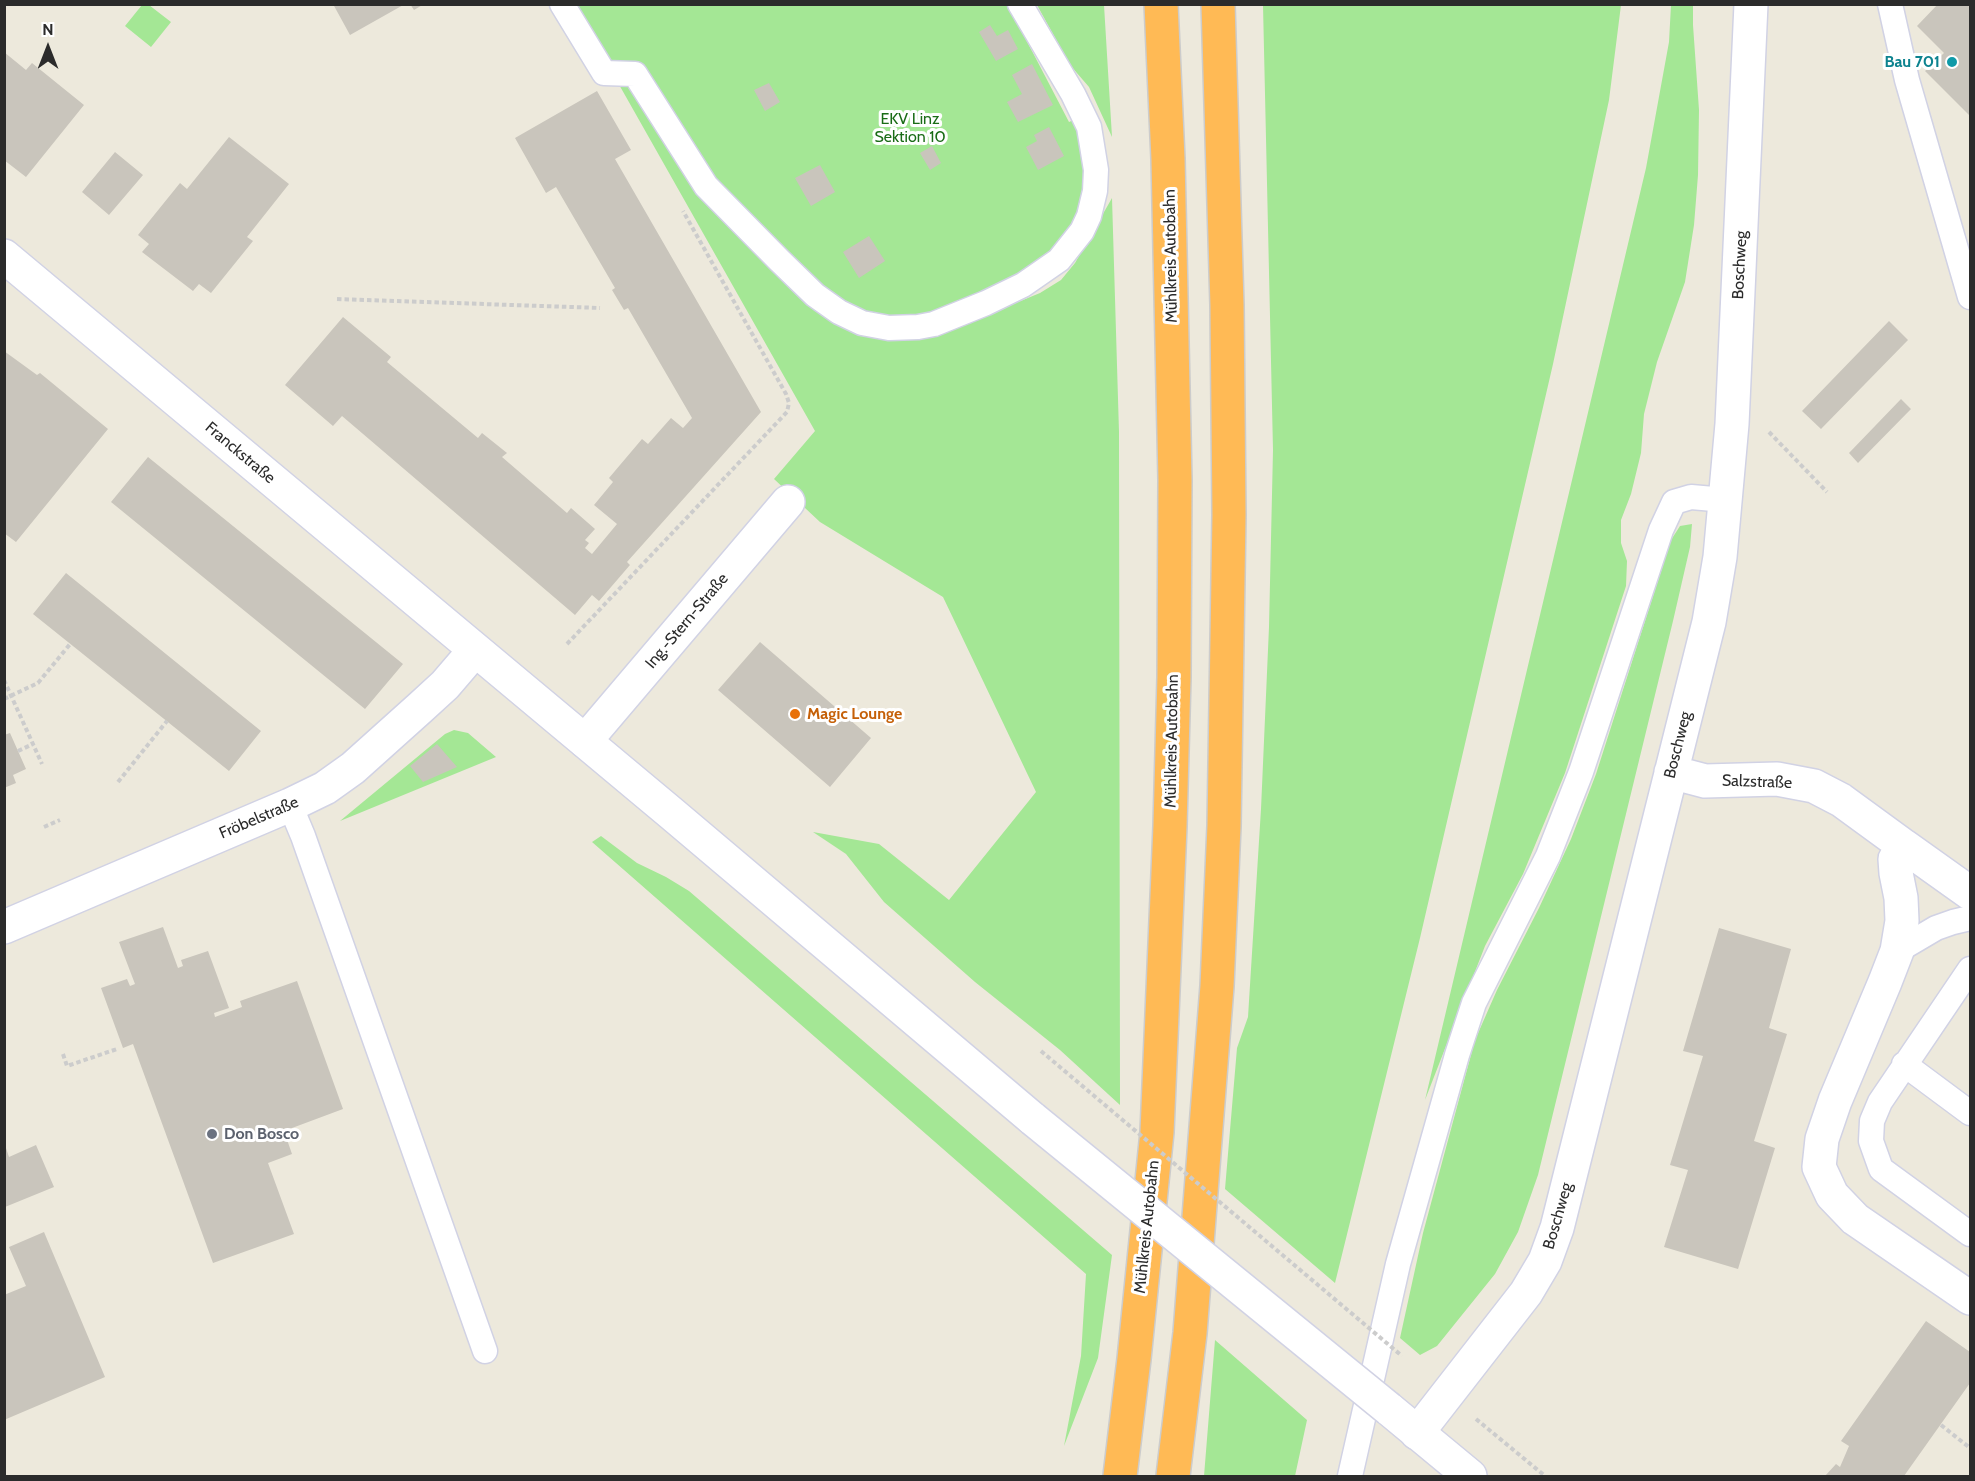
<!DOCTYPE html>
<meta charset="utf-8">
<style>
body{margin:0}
#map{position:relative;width:1975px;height:1481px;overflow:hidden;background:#ede9dc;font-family:Cabin,sans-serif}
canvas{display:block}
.frame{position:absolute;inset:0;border:6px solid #2b2b2b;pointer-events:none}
.north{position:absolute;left:18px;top:18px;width:60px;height:60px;-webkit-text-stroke:4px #fff;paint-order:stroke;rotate:0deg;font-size:16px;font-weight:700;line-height:24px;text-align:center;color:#2b2b2b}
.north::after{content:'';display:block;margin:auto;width:21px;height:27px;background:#2b2b2b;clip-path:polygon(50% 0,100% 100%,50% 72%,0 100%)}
</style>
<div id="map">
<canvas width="1975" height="1481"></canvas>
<div class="frame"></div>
<div class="north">N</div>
</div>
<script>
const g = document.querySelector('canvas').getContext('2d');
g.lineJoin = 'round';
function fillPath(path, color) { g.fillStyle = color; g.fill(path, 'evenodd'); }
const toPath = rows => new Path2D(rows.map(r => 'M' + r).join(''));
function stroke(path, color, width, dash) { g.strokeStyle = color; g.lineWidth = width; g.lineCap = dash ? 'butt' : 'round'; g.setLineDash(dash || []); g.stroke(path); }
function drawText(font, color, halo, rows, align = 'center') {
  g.font = font + ' Cabin,sans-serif'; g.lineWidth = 6; g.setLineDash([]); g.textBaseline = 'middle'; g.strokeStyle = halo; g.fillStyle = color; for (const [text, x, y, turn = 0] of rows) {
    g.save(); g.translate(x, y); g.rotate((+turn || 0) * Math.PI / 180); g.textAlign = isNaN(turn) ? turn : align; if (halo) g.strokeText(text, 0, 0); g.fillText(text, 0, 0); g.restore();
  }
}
fillPath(toPath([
 [142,5,149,5,171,22,151,47,125,26],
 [574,5,1008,5,1069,122,1076,119,1088,158,1082,202,1070,228,1055,250,1026,270,995,287,942,310,856,330,977,319,1040,293,1061,280,1075,263,1112,198,1119,432,1120,1105,1060,1050,975,982,884,902,846,854,813,832,879,844,949,900,1036,792,943,597,820,522,774,479,815,431],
 [1037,5,1104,5,1112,137,1089,87,1070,65],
 [1263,5,1621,5,1609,100,1553,364,1420,938,1335,1283,1225,1189,1237,1048,1248,1017,1261,809,1269,627,1273,450],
 [1671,5,1693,5,1693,25,1699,110,1698,175,1694,225,1685,282,1657,362,1644,414,1641,453,1631,494,1621,520,1621,543,1627,561,1626,586,1565,773,1523,874,1485,946,1425,1100,1646,168,1669,42],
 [1692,524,1690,547,1673,621,1538,1175,1518,1232,1495,1274,1437,1346,1420,1355,1400,1338,1423,1233,1475,1040,1497,990,1539,908,1571,839,1596,774,1671,540,1680,526],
 [454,730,468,733,496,757,340,821,445,734],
 [601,836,637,863,666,877,689,891,1112,1255,1098,1358,1064,1446,1081,1356,1086,1274,592,842],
 [1215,1340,1307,1420,1295,1476,1204,1476]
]), '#a4e795');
fillPath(toPath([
 [333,4,405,4,350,35],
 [410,4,424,4,414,10],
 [1938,4,1970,4,1970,116,1925,71,1944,53,1917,26],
 [990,25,997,36,1008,30,1018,49,996,61,979,32],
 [4,52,26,70,32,63,84,105,26,177,4,160],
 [1032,64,1053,105,1018,122,1007,102,1022,94,1012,75],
 [769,83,780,102,765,111,754,90],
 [597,91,631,150,615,159,761,412,627,562,630,565,599,601,592,595,575,615,342,416,333,426,285,385,343,317,391,357,387,362,478,438,482,433,507,453,502,457,567,513,571,508,595,529,585,540,589,543,585,548,592,554,617,524,594,505,613,482,609,478,642,439,648,444,671,418,683,428,692,418,628,308,624,310,612,290,615,288,556,187,546,193,515,138],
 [1049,127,1064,156,1038,170,1026,147,1037,141,1034,135],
 [229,137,289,184,247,237,253,241,211,293,199,284,193,291,142,252,149,244,138,235,180,183,187,189],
 [932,146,941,163,930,170,920,153],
 [115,152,143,175,109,215,82,192],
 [820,165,835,192,811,206,795,178],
 [869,236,885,261,859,278,843,252],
 [1889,321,1908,340,1821,429,1802,411],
 [4,351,37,375,40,373,108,429,16,542,4,533],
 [1901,399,1911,409,1858,463,1849,453],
 [148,457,403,664,365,709,111,502],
 [66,573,261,731,229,771,33,614],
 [760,642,871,738,830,787,718,690],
 [10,733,26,769,13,775,16,783,4,788,4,735],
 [437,744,457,767,423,782,410,766],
 [163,927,178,968,183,966,181,960,208,951,229,1008,214,1013,215,1017,242,1007,240,1001,297,981,343,1109,284,1131,292,1154,268,1163,294,1234,213,1263,133,1044,123,1048,101,988,127,979,130,986,135,984,119,942],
 [1719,928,1791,949,1769,1028,1787,1034,1754,1141,1775,1148,1738,1269,1664,1247,1688,1170,1670,1165,1703,1056,1683,1051],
 [5,1145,9,1157,36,1145,54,1187,5,1207],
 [44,1232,105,1377,4,1420,4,1295,26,1286,9,1247],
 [1926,1321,1970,1352,1970,1383,1904,1476,1825,1476,1836,1464,1840,1467,1849,1446,1841,1441]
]), '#c9c5bc');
const lane = toPath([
 [562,4,604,73,635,74,706,186,779,260,815,295,839,312,862,323,889,328,918,327,934,324,986,303,1023,285,1059,260,1082,231,1089,216,1095,191,1096,170,1089,127,1073,94,1020,4],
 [1890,4,1907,80,1970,297],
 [290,805,303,836,485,1351],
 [1897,951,1936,928,1953,922,1970,918],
 [1970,969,1880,1102,1872,1121,1871,1141,1881,1169,1970,1234],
 [1904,1064,1970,1113],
 [1350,1476,1398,1264,1457,1055,1474,1003,1548,856,1581,772,1661,530,1674,502,1691,497,1725,500]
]);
const street = toPath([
 [585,741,788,502],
 [1671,772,1705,781,1777,779,1814,786,1841,800,1904,846,1895,859,1896,873,1901,898,1902,921,1897,951,1885,982,1835,1101,1822,1139,1819,1167,1832,1195,1855,1219,1970,1298],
 [1904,846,1970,893],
 [4,927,290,805,325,788,353,768,421,707,445,685,475,650],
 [1417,1433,1526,1293,1545,1261,1557,1228,1709,622,1720,557,1732,424,1751,4]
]);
const secondary = toPath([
 [4,256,671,813,1033,1119],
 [1389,1409,1470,1476]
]);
const highway = toPath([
 [1120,1476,1134,1359,1157,1132,1170,826,1174,677,1175,480,1168,159,1161,4],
 [1173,1476,1190,1333,1217,986,1224,826,1229,515,1227,305,1218,4]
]);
stroke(lane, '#d1d2e4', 27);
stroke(street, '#d1d2e4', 36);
stroke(secondary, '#d1d2e4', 36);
stroke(highway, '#ccc', 36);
stroke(toPath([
 [337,299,600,308],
 [1769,432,1827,492],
 [567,644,787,412,789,403,786,394,683,211],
 [4,680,42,764],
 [4,699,38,683,71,643],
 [18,751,33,744],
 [118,782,167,721],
 [44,827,60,820],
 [63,1054,67,1066,117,1049],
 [1476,1419,1545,1476],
 [1941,1425,1970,1448]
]), '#ccc', 4, [4.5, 3]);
stroke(lane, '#fff', 24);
stroke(street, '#fff', 33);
stroke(secondary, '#fff', 33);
stroke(highway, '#ffba55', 33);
const secondaryBridge = toPath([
 [1033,1119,1389,1409]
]);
stroke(secondaryBridge, '#d1d2e4', 36, []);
stroke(toPath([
 [1041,1051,1402,1356]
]), '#ccc', 4, [4.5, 3]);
stroke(secondaryBridge, '#fff', 33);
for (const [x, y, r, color] of [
 [1952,62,6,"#0f9aa8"],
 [795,714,6,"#e8710a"],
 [212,1134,6,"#6b7280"]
]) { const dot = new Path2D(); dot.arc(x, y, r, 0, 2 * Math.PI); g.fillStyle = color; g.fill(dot); stroke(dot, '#fff', 2); }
drawText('bold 16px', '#0d838f', '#fff', [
 ["Bau 701",1940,62]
], 'right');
drawText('16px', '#1a6c16', '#fff', [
 ["EKV Linz",910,119],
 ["Sektion 10",910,137]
]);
drawText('16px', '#2b2b2b', '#fff', [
 ["Mühlkreis Autobahn",1171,256,-91],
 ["Boschweg",1740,265,-87],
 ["Franckstraße",240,453,40],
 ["Ing.-Stern-Straße",687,621,-50],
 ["Mühlkreis Autobahn",1172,741,-89],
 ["Boschweg",1678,745,-76],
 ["Salzstraße",1757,782,2],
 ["Fröbelstraße",259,818,-23],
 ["Boschweg",1558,1216,-74],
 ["Mühlkreis Autobahn",1147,1227,-84]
]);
drawText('bold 16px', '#c56008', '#fff', [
 ["Magic Lounge",807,714]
], 'left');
drawText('bold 16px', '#5b616d', '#fff', [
 ["Don Bosco",224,1134]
], 'left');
</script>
